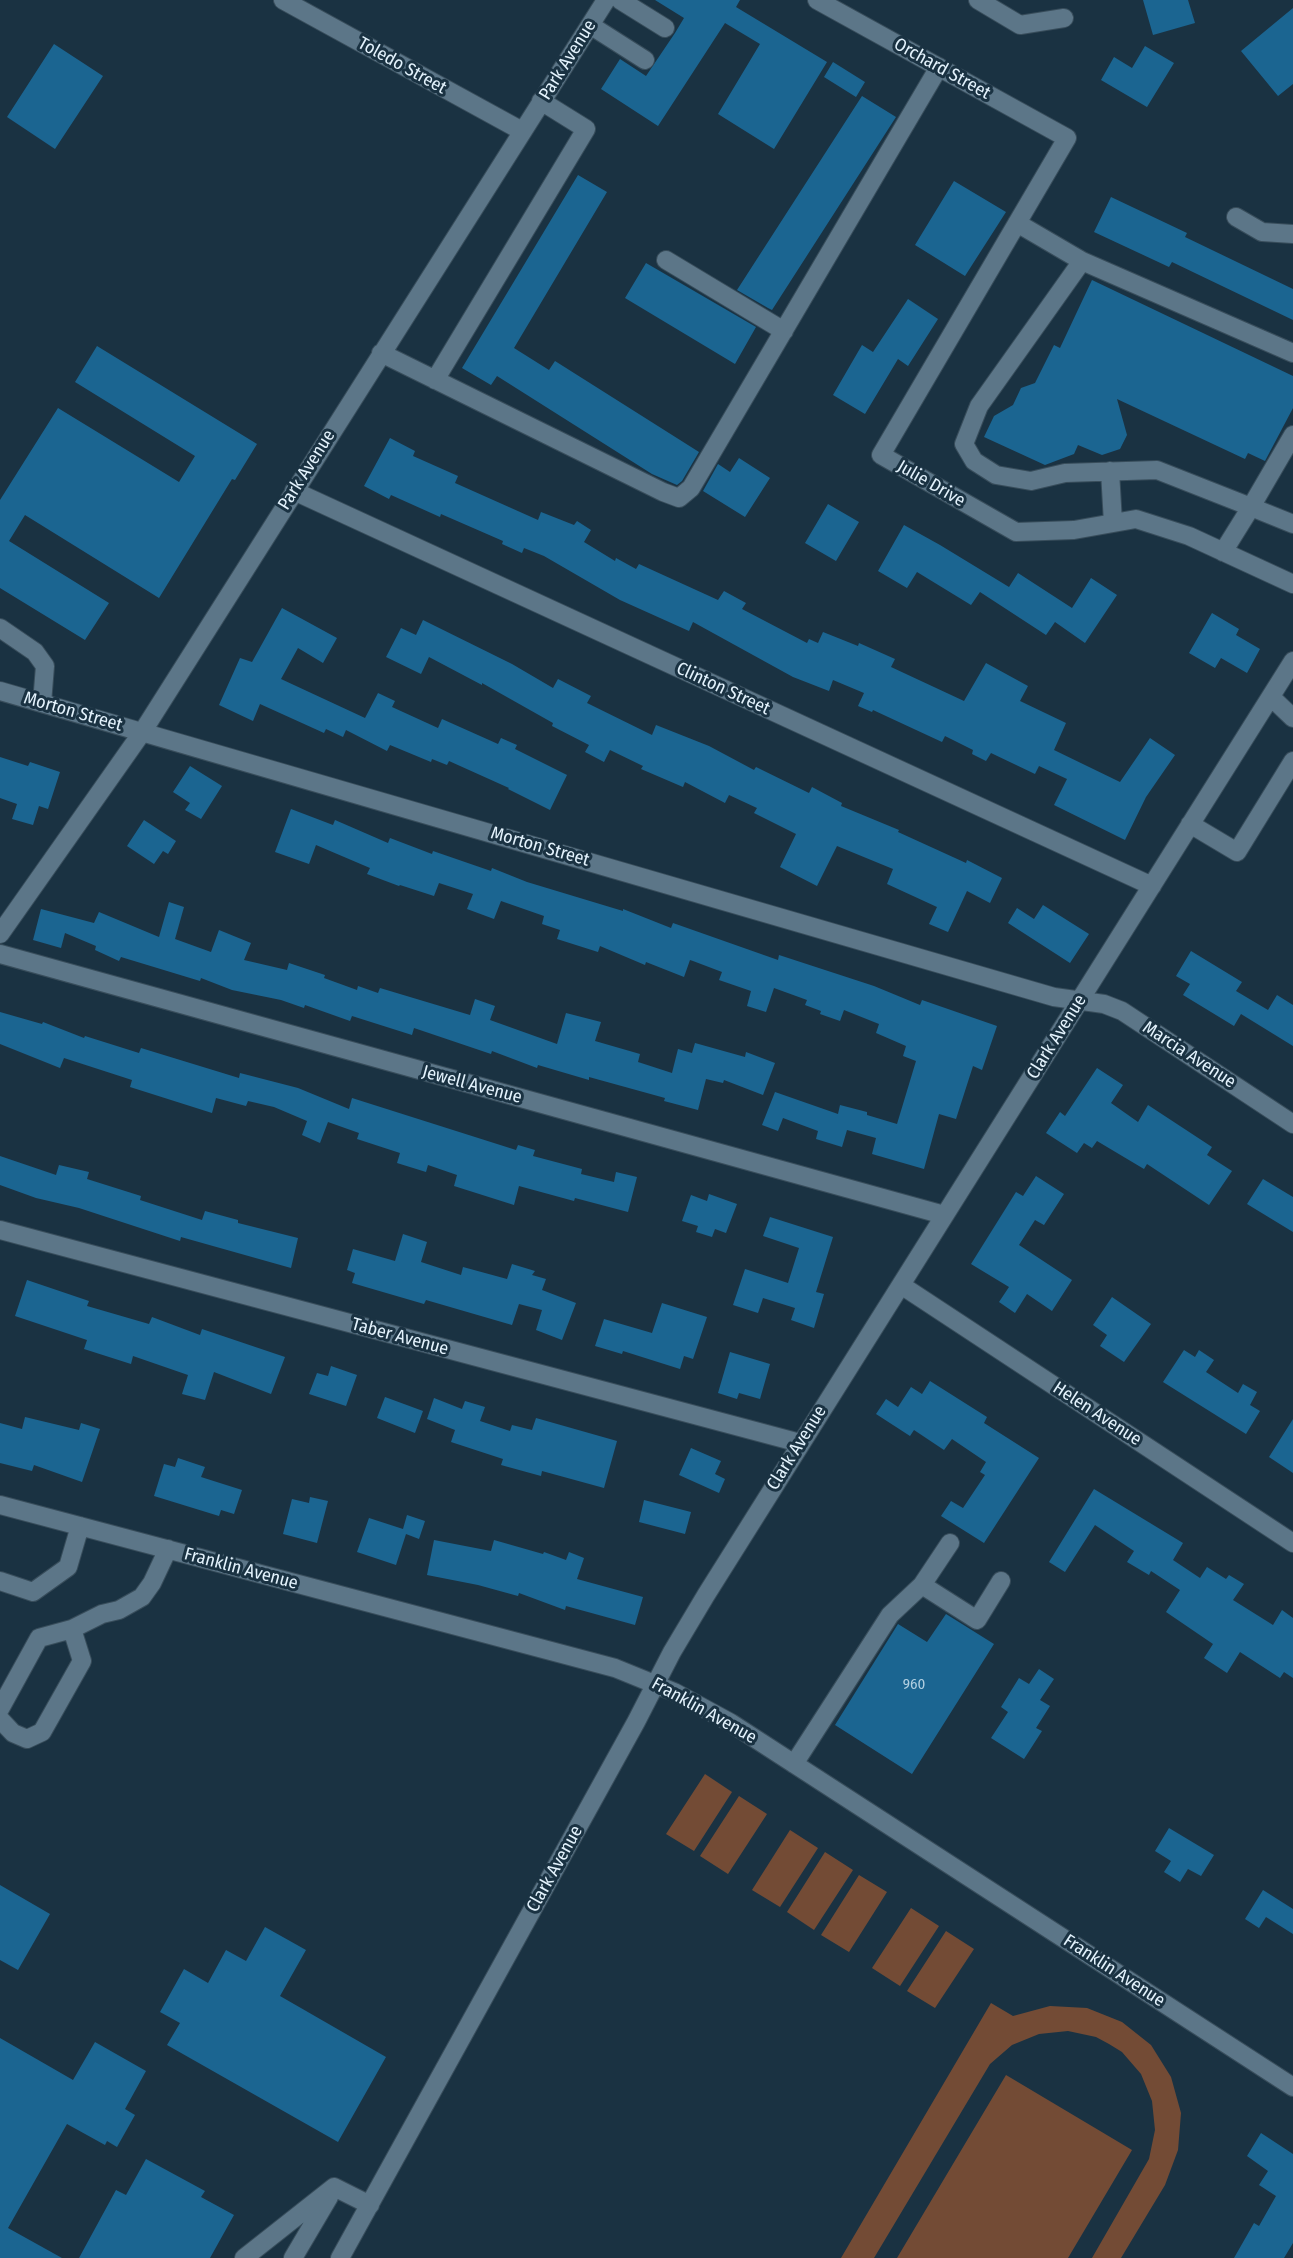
<!DOCTYPE html>
<style>
body{margin:0}
canvas{display:block;background:#1a3242}
</style>
<canvas width="1293" height="2258"></canvas>
<script>
const g = document.querySelector('canvas').getContext('2d');
g.lineJoin = 'round';
function fillPath(path, color) { g.fillStyle = color; g.fill(path, 'evenodd'); }
const toPath = rows => new Path2D(rows.map(r => 'M' + r).join(''));
function stroke(path, color, width, dash) { g.strokeStyle = color; g.lineWidth = width; g.lineCap = dash ? 'butt' : 'round'; g.setLineDash(dash || []); g.stroke(path); }
function drawText(font, color, halo, rows, align = 'center') {
  g.font = font + ' "Fira Sans Condensed",sans-serif'; g.lineWidth = 6; g.setLineDash([]); g.textBaseline = 'middle'; g.strokeStyle = halo; g.fillStyle = color; for (const [text, x, y, turn = 0] of rows) {
    g.save(); g.translate(x, y); g.rotate((+turn || 0) * Math.PI / 180); g.textAlign = isNaN(turn) ? turn : align; if (halo) g.strokeText(text, 0, 0); g.fillText(text, 0, 0); g.restore();
  }
}
fillPath(toPath([
 [705,1774,732,1792,694,1851,666,1834],
 [739,1796,767,1814,728,1874,700,1856],
 [790,1830,818,1848,780,1907,752,1890],
 [825,1852,853,1870,814,1930,787,1912],
 [859,1875,887,1892,849,1952,821,1935],
 [911,1908,939,1926,900,1986,872,1968],
 [946,1931,974,1949,935,2008,907,1991],
 [991,2003,1013,2016,1050,2006,1087,2008,1122,2022,1151,2045,1171,2077,1181,2113,1178,2150,1165,2185,1121,2258,1092,2258,1149,2159,1155,2130,1152,2101,1141,2074,1122,2052,1109,2044,1096,2037,1068,2031,1039,2034,1012,2045,990,2064,874,2258,841,2258],
 [1006,2075,1132,2150,1068,2258,897,2258]
]), '#734b35');
fillPath(toPath([
 [655,0,740,0,736,7,827,62,774,149,718,114,760,44,725,23,658,126,601,89,620,59,646,76,675,33,684,18],
 [1143,0,1188,0,1195,23,1153,35],
 [1293,8,1293,84,1278,96,1241,51],
 [54,44,103,76,55,149,7,117],
 [1145,46,1174,63,1147,107,1101,80,1114,57,1132,68],
 [833,62,865,82,856,97,824,77],
 [862,96,896,117,772,310,768,308,737,290],
 [578,175,607,192,514,348,549,370,555,361,699,452,682,481,677,485,652,474,497,376,491,385,462,368],
 [954,181,1006,212,965,276,915,245],
 [1111,197,1187,233,1185,237,1293,289,1293,320,1172,262,1169,267,1094,232],
 [646,263,756,327,735,364,625,298],
 [1092,280,1293,376,1293,408,1265,461,1248,453,1245,459,1117,399,1127,435,1120,449,1102,455,1078,445,1074,454,1045,465,984,437,994,416,1013,405,1021,388,1035,383,1054,345,1060,348],
 [908,299,938,319,908,366,898,359,865,414,833,395,862,345,873,352],
 [97,346,257,444,235,480,232,479,159,598,25,515,9,541,109,603,85,640,0,588,0,500,58,408,179,482,195,456,75,382],
 [390,438,415,451,413,456,458,476,455,483,538,520,541,512,574,525,577,521,591,530,584,542,615,561,616,558,636,569,639,564,718,600,724,591,746,603,742,609,807,643,809,639,818,643,823,632,858,646,859,643,895,659,891,667,964,701,986,663,1028,686,1020,701,1066,723,1054,750,1120,782,1150,738,1175,755,1146,797,1125,840,1054,805,1067,779,1039,766,1035,774,991,753,986,761,972,754,973,750,945,736,942,742,873,710,872,712,858,706,864,693,833,680,829,691,793,677,693,622,689,631,620,600,544,556,524,548,522,553,502,544,503,541,441,514,440,517,391,495,389,499,364,486],
 [739,458,770,478,745,517,703,491,718,464,730,472],
 [828,504,859,522,836,561,805,543],
 [904,525,940,545,1009,587,1018,573,1072,608,1091,578,1117,595,1085,643,1055,622,1046,635,980,592,971,605,917,572,907,588,878,571],
 [282,608,337,638,323,663,298,648,281,679,365,718,378,693,395,701,392,707,438,728,442,719,498,744,501,738,517,745,515,749,567,775,550,810,508,789,509,788,449,761,447,765,432,759,431,762,390,745,387,751,346,730,343,737,326,729,324,733,260,704,253,721,219,705,240,658,252,662],
 [1212,613,1239,629,1236,635,1260,649,1247,673,1221,658,1215,668,1189,653],
 [423,620,512,664,553,688,558,679,591,696,587,703,652,735,656,725,709,746,754,770,756,767,809,793,812,787,842,803,841,806,899,830,898,832,966,863,967,860,1002,878,990,903,967,891,948,932,929,924,937,907,887,884,893,869,837,846,817,886,780,867,796,834,754,813,757,808,729,795,725,803,685,782,683,787,641,769,643,766,610,750,604,762,585,752,589,745,552,726,553,723,482,683,482,685,429,657,421,674,386,657,401,628,416,635],
 [0,757,28,766,30,762,60,772,48,809,39,806,33,825,12,819,17,804,0,798],
 [190,766,222,786,201,819,185,810,190,803,173,792],
 [291,809,333,825,335,820,388,843,390,838,432,854,433,851,491,871,492,868,527,882,623,911,623,909,671,928,673,923,778,960,779,955,874,986,920,1005,922,1000,997,1026,982,1070,973,1066,956,1119,939,1114,924,1169,872,1154,876,1138,847,1130,842,1147,816,1139,818,1131,783,1118,778,1131,762,1125,775,1092,838,1114,840,1105,867,1112,867,1115,897,1124,916,1061,903,1056,906,1046,876,1033,879,1024,844,1010,840,1021,820,1014,821,1011,805,1005,807,1000,774,988,766,1012,747,1006,751,991,719,980,722,972,693,961,690,960,684,977,646,962,645,965,600,946,598,952,557,939,560,930,542,924,544,916,501,901,494,919,467,909,473,894,439,883,434,896,400,885,399,886,367,874,370,868,316,845,309,864,275,852],
 [144,820,176,841,168,854,163,851,154,864,127,846],
 [169,902,184,907,175,939,211,952,219,930,251,943,244,960,287,970,289,963,325,975,324,978,357,990,358,986,378,993,380,988,470,1015,475,999,495,1006,490,1020,557,1044,566,1013,601,1022,595,1041,640,1054,638,1062,672,1073,678,1049,692,1053,695,1043,745,1057,746,1052,775,1063,763,1095,724,1080,723,1083,706,1079,698,1110,664,1101,665,1098,589,1077,589,1080,538,1065,537,1068,492,1051,491,1054,414,1028,412,1035,352,1016,350,1021,305,1005,304,1008,281,1000,232,990,201,978,200,981,121,957,119,961,95,950,96,946,65,933,61,948,33,940,41,909,94,923,99,912,159,937],
 [1043,905,1089,934,1070,963,1008,923,1017,908,1034,919],
 [1191,951,1242,982,1236,991,1268,1010,1277,995,1293,1005,1293,1046,1241,1014,1234,1026,1183,995,1190,984,1176,976],
 [0,1012,42,1024,43,1022,84,1038,85,1036,139,1053,141,1048,239,1078,240,1073,298,1088,349,1109,352,1098,516,1150,518,1145,535,1150,533,1156,582,1169,581,1174,614,1182,616,1172,637,1177,628,1212,575,1198,574,1201,519,1186,514,1205,454,1186,457,1175,428,1165,426,1172,397,1163,400,1153,357,1139,359,1133,328,1122,320,1143,302,1135,307,1121,274,1107,248,1101,246,1106,216,1098,212,1113,130,1087,132,1080,64,1058,60,1068,0,1044],
 [1097,1068,1123,1085,1111,1103,1138,1122,1148,1105,1212,1147,1207,1155,1232,1171,1209,1205,1147,1164,1144,1169,1097,1141,1092,1148,1084,1143,1077,1153,1046,1133,1060,1112,1065,1116],
 [0,1156,56,1175,59,1165,89,1172,87,1179,141,1196,140,1200,202,1220,205,1211,238,1220,238,1223,298,1238,291,1268,181,1237,180,1241,79,1208,36,1198,0,1185],
 [1036,1176,1064,1194,1044,1225,1035,1220,1019,1245,1072,1280,1052,1311,1027,1294,1015,1313,999,1302,1009,1287,971,1264,1016,1192,1023,1196],
 [1263,1179,1293,1197,1293,1232,1247,1204],
 [709,1194,737,1204,726,1233,715,1229,712,1237,696,1232,698,1226,682,1221,691,1195,707,1201],
 [770,1217,833,1237,816,1292,824,1294,814,1328,791,1320,795,1308,763,1298,758,1313,733,1305,745,1269,788,1283,799,1248,763,1236],
 [403,1234,427,1242,421,1262,461,1275,463,1267,507,1279,512,1264,535,1271,532,1275,546,1279,542,1290,576,1303,562,1340,536,1330,542,1310,519,1304,512,1325,426,1300,424,1304,352,1283,355,1273,347,1270,353,1249,395,1261],
 [27,1280,89,1301,87,1306,149,1324,152,1317,200,1335,202,1329,285,1357,271,1394,214,1372,205,1400,182,1394,188,1375,133,1356,131,1364,84,1349,87,1340,15,1316],
 [1112,1297,1151,1324,1124,1362,1100,1346,1107,1335,1093,1325],
 [662,1303,707,1317,693,1359,684,1356,680,1369,623,1351,622,1354,595,1346,604,1319,652,1333],
 [1184,1350,1195,1357,1199,1350,1214,1360,1206,1372,1238,1393,1243,1384,1257,1392,1250,1405,1260,1411,1246,1434,1163,1382],
 [730,1352,770,1364,760,1399,739,1393,737,1399,718,1393],
 [331,1366,357,1375,346,1406,309,1394,317,1373,328,1376],
 [930,1381,987,1417,984,1423,1039,1458,984,1543,941,1516,951,1501,963,1508,985,1475,980,1472,986,1462,952,1439,944,1450,914,1430,910,1436,876,1414,886,1399,898,1407,911,1387,922,1394],
 [385,1397,423,1411,415,1433,377,1418],
 [434,1398,462,1409,465,1401,485,1407,480,1421,510,1431,512,1425,532,1430,536,1418,617,1441,604,1488,542,1471,541,1476,501,1465,503,1459,451,1442,455,1430,427,1419],
 [25,1417,79,1430,81,1423,100,1429,82,1482,34,1465,32,1471,0,1463,0,1423,22,1429],
 [1293,1419,1293,1473,1269,1457],
 [691,1448,721,1461,715,1474,725,1479,719,1493,679,1475],
 [178,1458,205,1467,201,1477,242,1490,234,1514,221,1510,219,1516,154,1496,164,1464,175,1467],
 [1094,1489,1183,1543,1173,1560,1200,1578,1207,1567,1226,1579,1229,1575,1244,1584,1233,1600,1273,1625,1282,1610,1293,1618,1293,1678,1284,1672,1280,1678,1240,1652,1227,1673,1204,1658,1213,1644,1166,1612,1180,1590,1151,1571,1149,1575,1127,1562,1134,1551,1095,1525,1065,1572,1049,1562],
 [310,1497,328,1501,317,1543,283,1534,292,1499,309,1503],
 [644,1500,691,1512,685,1534,639,1522],
 [407,1515,425,1521,419,1539,406,1534,396,1565,357,1552,369,1518,403,1529],
 [434,1540,491,1551,494,1540,543,1554,544,1552,566,1560,569,1552,584,1558,577,1579,643,1597,635,1625,566,1606,565,1610,519,1593,518,1596,478,1585,427,1575],
 [946,1614,994,1644,912,1774,835,1725,898,1624,927,1642],
 [1039,1669,1054,1679,1040,1700,1050,1706,1036,1728,1042,1731,1024,1759,991,1738,1008,1712,1001,1707,1019,1678,1029,1684],
 [1169,1828,1214,1855,1201,1876,1188,1869,1180,1882,1164,1872,1171,1861,1155,1851],
 [0,1885,50,1914,18,1970,0,1960],
 [1263,1890,1293,1909,1293,1934,1266,1917,1259,1928,1245,1919],
 [265,1927,306,1950,280,1996,386,2057,338,2142,167,2045,180,2023,160,2012,184,1969,208,1983,226,1950,246,1961],
 [0,2038,73,2080,95,2042,146,2071,125,2109,135,2115,117,2147,107,2141,105,2145,67,2124,8,2228,62,2258,0,2258],
 [1261,2133,1293,2154,1293,2243,1284,2258,1234,2258,1254,2223,1259,2226,1276,2196,1259,2185,1268,2171,1247,2156],
 [146,2159,205,2191,201,2197,234,2215,210,2258,79,2258,116,2190,126,2195]
]), '#1b6591');
const minor = toPath([
 [283,0,522,131],
 [620,0,665,28],
 [817,0,1067,138,881,455,1016,532,1074,530,1136,519,1189,536,1293,584],
 [978,0,1020,25,1064,18],
 [590,25,645,60],
 [1236,217,1262,232,1293,234],
 [1017,223,1082,261],
 [666,260,784,331],
 [381,353,663,492,679,498,691,488,939,67],
 [435,380,586,129,541,101],
 [1293,435,1251,507,1293,524],
 [1110,471,1113,523],
 [294,491,1152,886],
 [1223,552,1251,507,1157,470,1065,473,1031,481,996,475,974,461,964,444,979,406,1082,261,1293,353],
 [0,628,35,652,45,666,42,703],
 [0,691,1054,997,1104,1004,1122,1011,1293,1124],
 [1271,697,1293,718],
 [1190,824,1237,852,1293,761],
 [0,934,143,731,606,0],
 [0,954,944,1215],
 [0,1230,800,1443],
 [901,1285,1293,1543],
 [0,1505,615,1668,674,1692,731,1723,1293,2087],
 [0,1581,33,1592,68,1567,80,1526],
 [922,1585,977,1620,1001,1581],
 [0,1709,39,1638,72,1629,102,1614,119,1610,142,1597,152,1583,168,1549],
 [0,1719,13,1733,27,1739,42,1732,82,1661,72,1629],
 [794,1764,890,1615,922,1585,950,1543],
 [334,2187,370,2205],
 [244,2258,334,2187],
 [293,2258,329,2197],
 [340,2258,636,1722,672,1652,706,1595,1293,661]
]);
stroke(minor, '#384d5b', 20);
stroke(minor, '#5c7688', 18);
drawText('15px', '#b1cfe1', null, [
 ["960",914,1685]
]);
drawText('18px', '#e3f2fc', '#1a3242', [
 ["Park Avenue",568,60,-58],
 ["Toledo Street",402,66,29],
 ["Orchard Street",942,69,29],
 ["Park Avenue",307,470,-58],
 ["Julie Drive",931,484,30],
 ["Clinton Street",723,689,25],
 ["Morton Street",73,712,16],
 ["Morton Street",540,847,16],
 ["Clark Avenue",1057,1037,-58],
 ["Marcia Avenue",1189,1055,33],
 ["Jewell Avenue",472,1085,15],
 ["Taber Avenue",400,1337,15],
 ["Helen Avenue",1097,1414,33],
 ["Clark Avenue",797,1448,-58],
 ["Franklin Avenue",241,1569,15],
 ["Franklin Avenue",704,1711,29],
 ["Clark Avenue",555,1869,-61],
 ["Franklin Avenue",1114,1971,33]
]);
</script>
